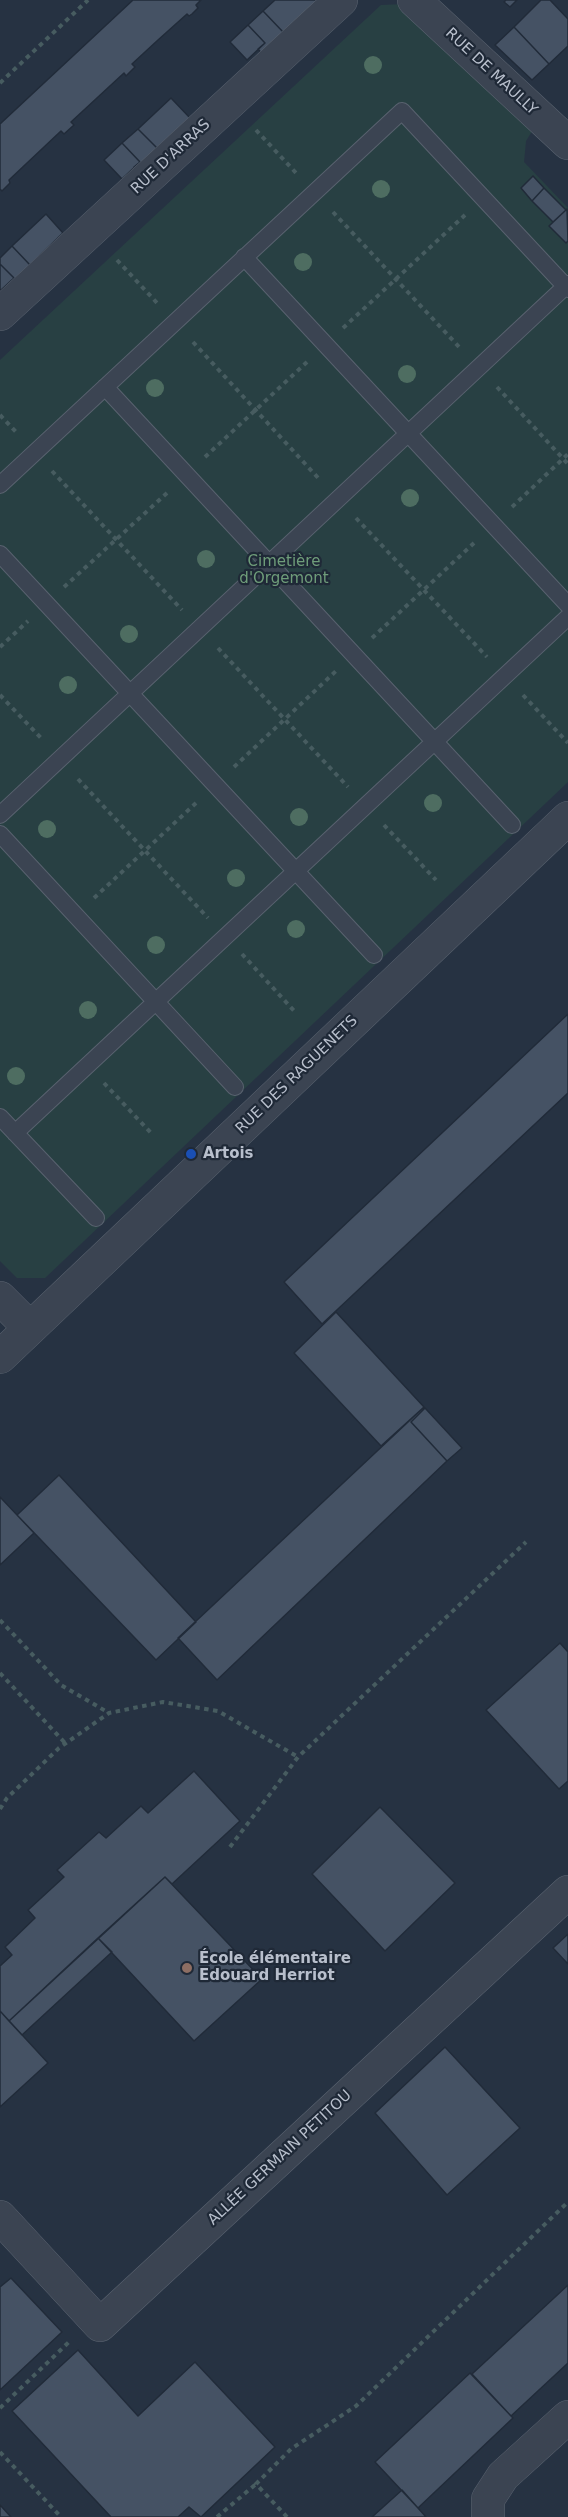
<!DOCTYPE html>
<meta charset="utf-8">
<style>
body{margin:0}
canvas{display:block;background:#263242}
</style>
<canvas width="568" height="2517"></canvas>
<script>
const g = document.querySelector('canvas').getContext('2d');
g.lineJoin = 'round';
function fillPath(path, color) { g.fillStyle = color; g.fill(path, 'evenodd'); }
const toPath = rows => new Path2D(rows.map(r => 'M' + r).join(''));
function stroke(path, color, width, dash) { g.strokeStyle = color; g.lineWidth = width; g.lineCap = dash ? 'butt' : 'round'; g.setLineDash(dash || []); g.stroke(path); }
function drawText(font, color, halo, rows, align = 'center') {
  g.font = font + ' "DejaVu Sans",sans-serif'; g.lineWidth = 4.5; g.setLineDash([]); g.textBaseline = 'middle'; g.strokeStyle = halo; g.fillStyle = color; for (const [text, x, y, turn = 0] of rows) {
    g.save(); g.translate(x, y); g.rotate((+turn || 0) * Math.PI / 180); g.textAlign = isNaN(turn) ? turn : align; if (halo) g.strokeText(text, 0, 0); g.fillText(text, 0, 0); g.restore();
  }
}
fillPath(toPath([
 [407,4,534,128,526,141,524,162,568,208,568,782,45,1278,17,1278,0,1261,0,360,381,5]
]), '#284043');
const building = toPath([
 [133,0,201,0,196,5,198,8,192,14,189,16,187,14,158,40,132,64,135,67,126,76,124,73,71,122,74,125,64,134,61,131,9,180,10,183,2,191,0,189,0,124,133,0],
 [275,0,316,0,317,1,284,33,263,11,275,0],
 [506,0,517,0,510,7,504,2,506,0],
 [541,0,550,0,568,19,568,46,549,64,514,27,541,0],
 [263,11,284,33,263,55,258,49,265,43,248,25,263,11],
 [248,25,265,43,247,60,230,42,248,25],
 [514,27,549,64,532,80,495,45,514,27],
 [171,98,190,118,157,148,138,129,171,98],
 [138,129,157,148,139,171,134,167,140,162,122,143,138,129],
 [122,143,140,162,122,179,104,160,122,143],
 [533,176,544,188,532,201,521,188,533,176],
 [544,188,566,210,553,222,532,201,544,188],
 [567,209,568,241,566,243,549,226,567,209],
 [46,214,63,233,30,265,12,246,46,214],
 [63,233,67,238,12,289,8,284,14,278,0,264,0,258,12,246,30,265,63,233],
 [0,264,14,278,0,291,0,264],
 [568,1014,568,1093,322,1324,284,1282,568,1014],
 [336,1312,424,1407,381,1446,294,1353,336,1312],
 [424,1407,425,1408,411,1422,447,1461,217,1680,178,1638,424,1407],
 [425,1408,462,1448,447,1461,411,1422,425,1408],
 [59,1475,196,1622,156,1660,17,1515,59,1475],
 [0,1497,34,1533,0,1565,0,1497],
 [560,1643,568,1652,568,1781,559,1789,486,1710,560,1643],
 [194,1771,240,1821,172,1884,165,1877,9,2021,0,2011,0,1966,12,1955,5,1947,35,1918,28,1910,64,1877,57,1870,99,1832,106,1838,141,1806,148,1813,194,1771],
 [380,1807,455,1883,385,1951,312,1874,380,1807],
 [165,1877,262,1979,194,2041,98,1938,165,1877],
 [568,1934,568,1964,553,1948,568,1934],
 [98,1938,112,1952,22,2035,9,2021,98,1938],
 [0,2011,48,2063,0,2107,0,2011],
 [445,2047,520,2128,447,2195,375,2113,445,2047],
 [11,2278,62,2332,0,2390,0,2287,11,2278],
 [568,2285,568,2363,511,2416,472,2374,568,2285],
 [78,2350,138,2416,195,2362,275,2447,201,2517,189,2507,178,2517,111,2517,12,2411,78,2350],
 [470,2373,513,2418,418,2508,375,2462,470,2373],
 [402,2490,426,2517,372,2517,402,2490],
 [0,2505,11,2517,0,2517,0,2505]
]);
fillPath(building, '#455264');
stroke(building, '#212b39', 1.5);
const service = toPath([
 [244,257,568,605],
 [105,387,512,825],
 [0,485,402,111,568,289],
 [0,554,374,955],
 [0,815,568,284],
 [0,834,235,1087],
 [0,1117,96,1218],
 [15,1133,568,617]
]);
const minor = toPath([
 [414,0,568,143],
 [0,314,341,0],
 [0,1298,30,1328],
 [0,1357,568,818],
 [0,2217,100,2325,568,1892],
 [488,2517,488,2499,503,2476,568,2417]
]);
stroke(service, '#59626f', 18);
stroke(minor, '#59626f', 34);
stroke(toPath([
 [0,83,88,0],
 [256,130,297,174],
 [333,212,461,349],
 [117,260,158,304],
 [343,328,465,215],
 [193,342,320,480],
 [497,387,568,464],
 [0,415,18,434],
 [205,457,307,362],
 [52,471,182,610],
 [512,507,568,454],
 [356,518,487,657],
 [64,587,167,493],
 [372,638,474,543],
 [0,647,28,621],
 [218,648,348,787],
 [0,695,43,740],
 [523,695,568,743],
 [234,767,336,671],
 [78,779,208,918],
 [384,825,436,880],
 [94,898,196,803],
 [242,954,296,1013],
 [104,1083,151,1133],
 [0,1620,61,1685,109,1713],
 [0,1673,65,1743],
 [0,1809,7,1798,59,1748,109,1713,163,1702,218,1711,298,1757],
 [230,1847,298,1757,526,1542],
 [0,2408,69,2342],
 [0,2452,61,2517],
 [217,2517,256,2484],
 [287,2517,256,2484,291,2449,356,2406,568,2202]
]), '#475c60', 4, [4.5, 4.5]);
stroke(service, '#3b4452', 16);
stroke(minor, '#3b4452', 33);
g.fillStyle = '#4e6d61';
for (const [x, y] of [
 [373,65],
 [381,189],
 [303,262],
 [407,374],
 [155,388],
 [410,498],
 [206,559],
 [129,634],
 [68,685],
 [433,803],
 [299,817],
 [47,829],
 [236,878],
 [296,929],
 [156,945],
 [88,1010],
 [16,1076]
]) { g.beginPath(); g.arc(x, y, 9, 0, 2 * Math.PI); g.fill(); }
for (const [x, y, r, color] of [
 [191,1154,6,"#1a4fb4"],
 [187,1968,6,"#8d6e63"]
]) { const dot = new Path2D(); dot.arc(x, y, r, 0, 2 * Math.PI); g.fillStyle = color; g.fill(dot); stroke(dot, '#1f2937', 2); }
drawText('15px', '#b8bfcc', '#1f2937', [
 ["RUE DE MAULLY",491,72,43],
 ["RUE D'ARRAS",171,157,-43],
 ["RUE DES RAGUENETS",297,1075,-44],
 ["ALLÉE GERMAIN PETITOU",280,2158,-43]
]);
drawText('15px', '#6f9d7a', '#1f2937', [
 ["Cimetière",284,562],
 ["d'Orgemont",284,579]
]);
drawText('bold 15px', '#b8bfcc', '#1f2937', [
 ["Artois",203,1154],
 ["École élémentaire",199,1959],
 ["Edouard Herriot",199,1976]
], 'left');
</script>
